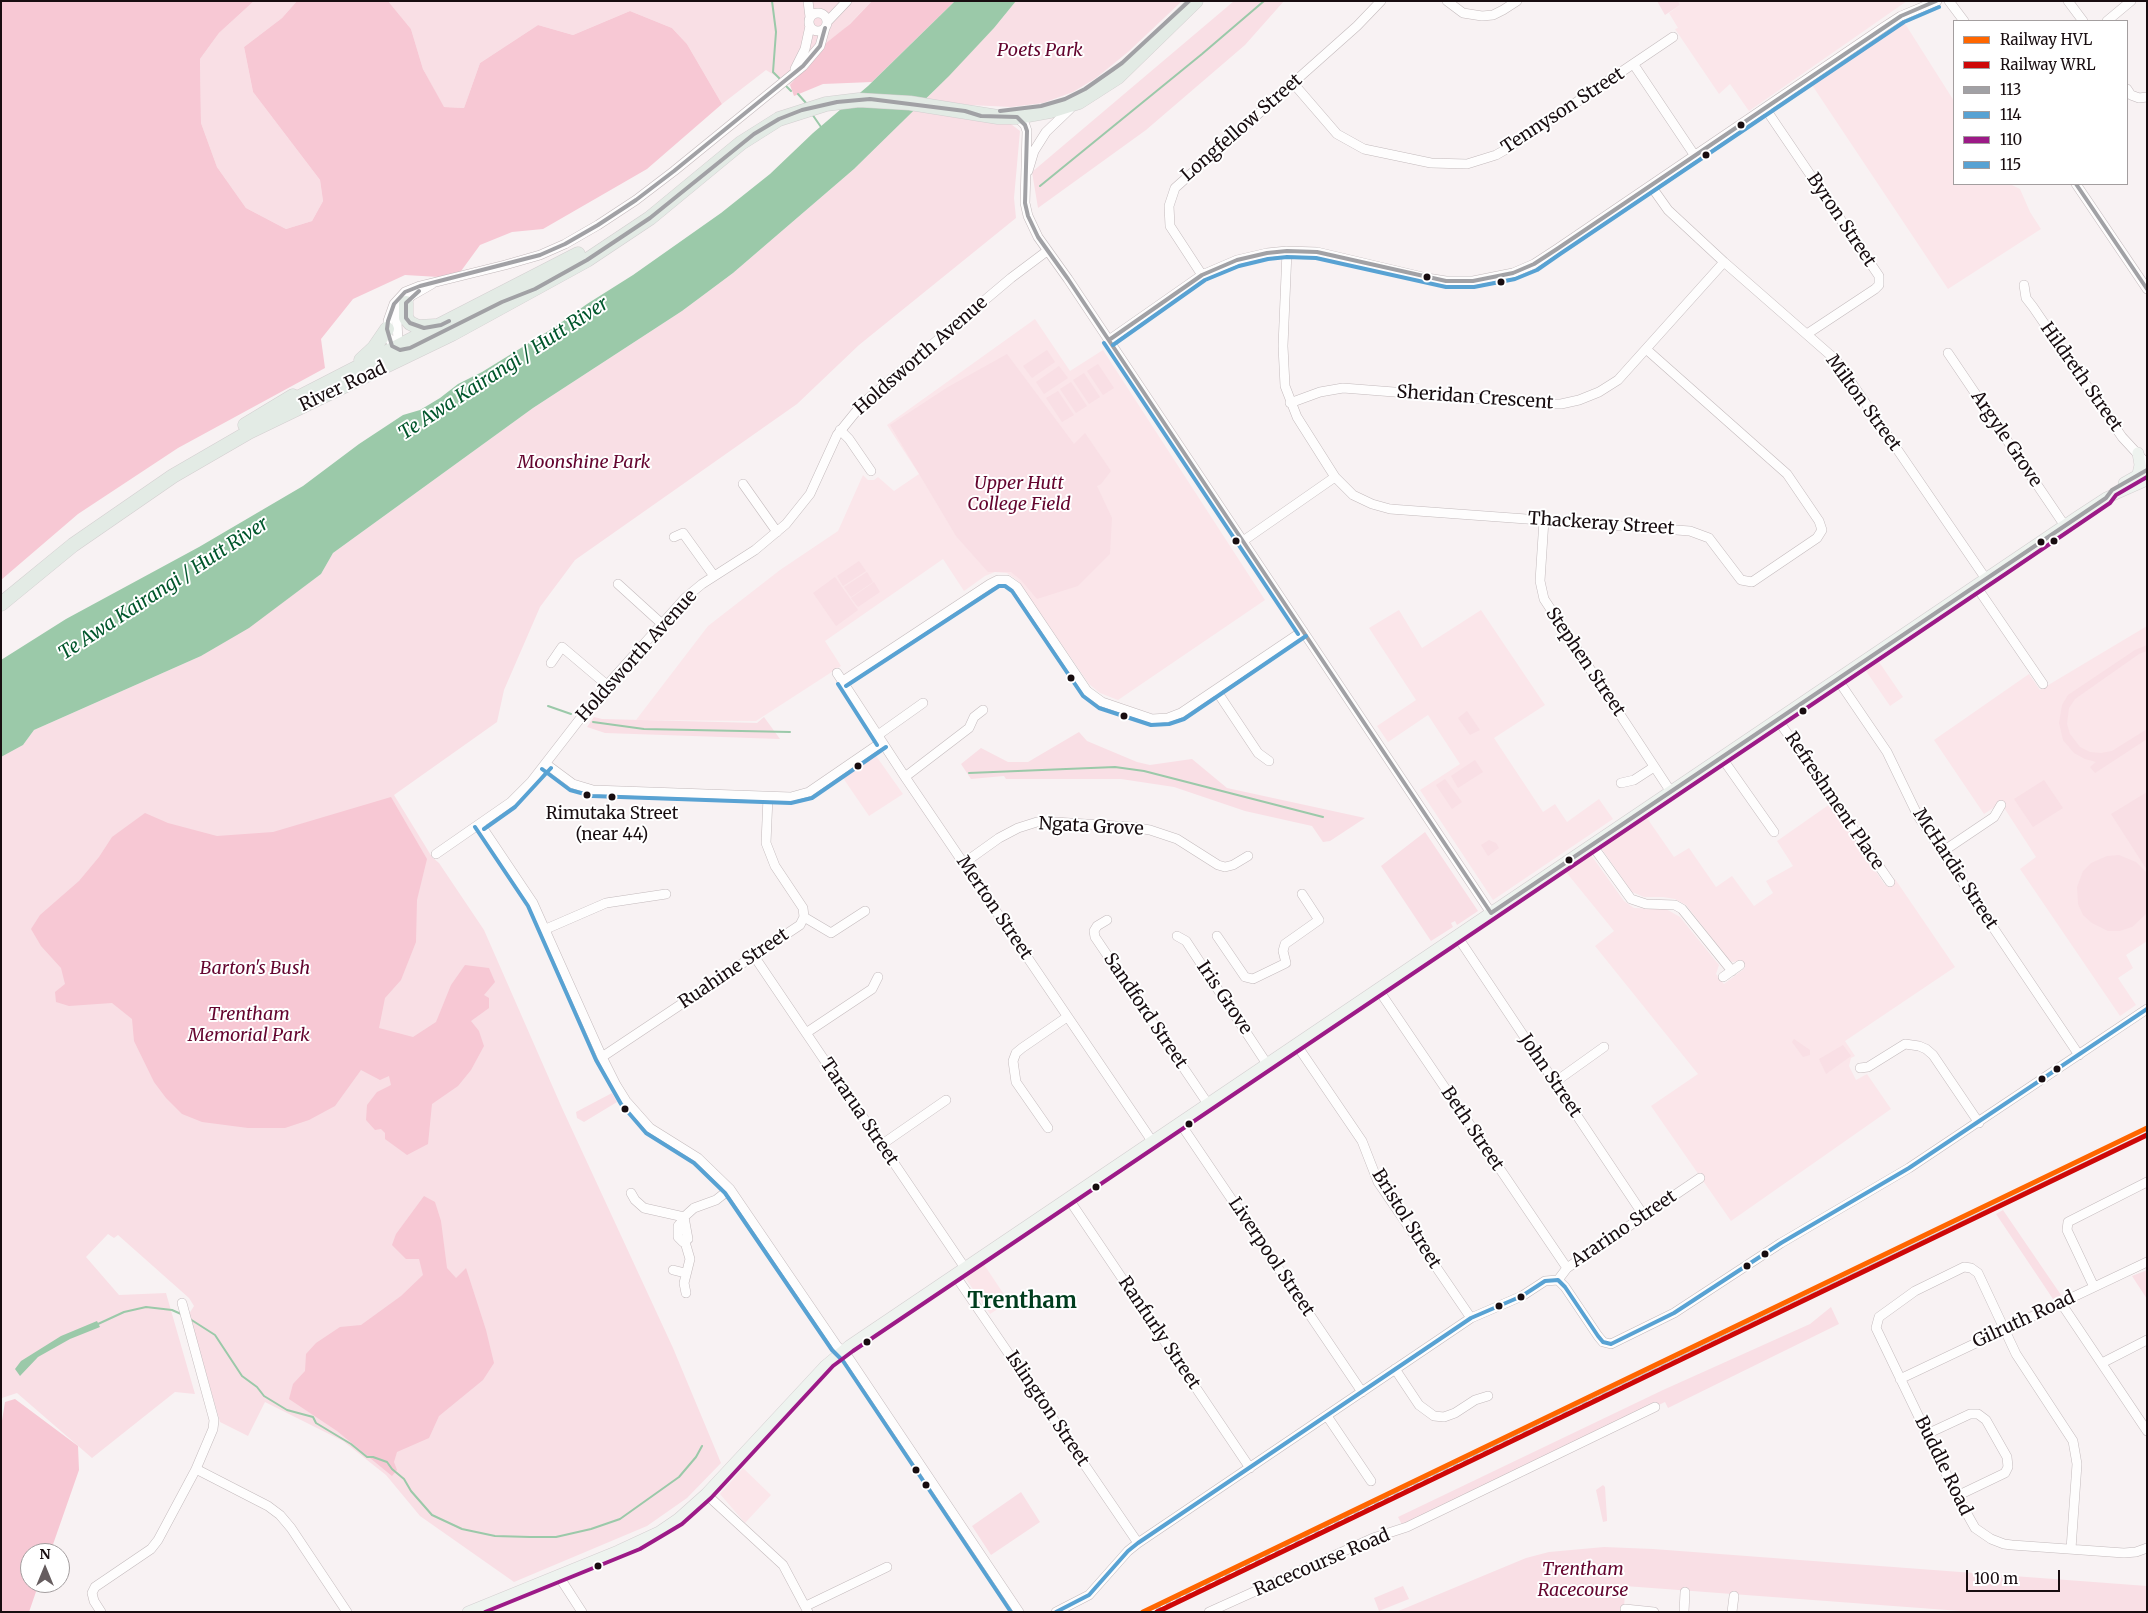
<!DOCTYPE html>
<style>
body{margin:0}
#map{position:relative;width:2148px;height:1613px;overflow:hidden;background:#f8f2f3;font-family:Merriweather,serif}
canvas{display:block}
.frame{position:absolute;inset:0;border:2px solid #180d10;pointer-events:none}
.legend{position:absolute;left:1953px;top:20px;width:175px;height:165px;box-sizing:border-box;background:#fff;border:1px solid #a39e9f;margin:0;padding:6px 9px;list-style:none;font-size:15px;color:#180d10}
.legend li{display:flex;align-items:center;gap:10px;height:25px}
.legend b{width:25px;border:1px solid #a39e9f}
.north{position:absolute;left:20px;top:1543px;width:50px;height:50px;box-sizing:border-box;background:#fff;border:1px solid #a39e9f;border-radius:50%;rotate:0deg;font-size:14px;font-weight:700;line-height:20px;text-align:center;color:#180d10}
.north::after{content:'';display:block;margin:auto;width:18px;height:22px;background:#665d5f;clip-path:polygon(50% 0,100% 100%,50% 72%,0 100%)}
.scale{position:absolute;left:1966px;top:1570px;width:94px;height:22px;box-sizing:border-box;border:2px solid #180d10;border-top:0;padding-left:6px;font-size:15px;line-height:18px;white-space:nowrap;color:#180d10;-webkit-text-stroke:4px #fff;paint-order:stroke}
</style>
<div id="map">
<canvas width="2148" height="1613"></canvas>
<div class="frame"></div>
<ul class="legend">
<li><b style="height:6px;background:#f60"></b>Railway HVL</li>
<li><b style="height:6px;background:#ce0808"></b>Railway WRL</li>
<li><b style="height:6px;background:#a1a1a5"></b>113</li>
<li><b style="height:6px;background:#58a2d3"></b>114</li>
<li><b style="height:6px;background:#9c1a87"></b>110</li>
<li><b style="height:6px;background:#58a2d3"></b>115</li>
</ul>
<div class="north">N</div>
<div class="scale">100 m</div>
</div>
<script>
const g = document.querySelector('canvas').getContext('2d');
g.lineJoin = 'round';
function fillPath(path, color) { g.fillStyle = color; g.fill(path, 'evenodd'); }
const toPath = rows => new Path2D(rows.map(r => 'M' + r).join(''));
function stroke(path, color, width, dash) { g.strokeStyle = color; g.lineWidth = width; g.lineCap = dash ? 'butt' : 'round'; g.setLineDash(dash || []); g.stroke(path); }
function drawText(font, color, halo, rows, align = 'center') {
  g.font = font + ' Merriweather,serif'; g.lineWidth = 4; g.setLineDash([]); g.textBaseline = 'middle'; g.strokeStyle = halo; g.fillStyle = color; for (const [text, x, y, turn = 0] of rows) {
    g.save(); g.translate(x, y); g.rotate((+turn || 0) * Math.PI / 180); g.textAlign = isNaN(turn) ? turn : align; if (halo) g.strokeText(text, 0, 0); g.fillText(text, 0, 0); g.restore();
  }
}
fillPath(toPath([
 [1678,1,1907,1,1749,111,1730,84,1719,94,1675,29,1678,28,1669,13,1680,5],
 [1904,22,1954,101,1954,184,2010,184,2020,189,2030,212,2041,229,1948,289,1812,85],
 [1035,319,1070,371,1103,350,1265,600,1118,700,1100,693,1089,684,1018,581,1007,573,995,572,985,576,964,591,943,559,825,641,841,666,756,721,636,720,708,626,780,570,838,531,863,475,868,480,874,480,878,477,894,491,919,474,887,425],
 [1399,610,1422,648,1481,610,1545,705,1494,738,1543,812,1555,804,1567,822,1599,799,1613,819,1493,900,1420,790,1460,764,1428,715,1388,742,1377,726,1416,700,1369,628],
 [2147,626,2147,941,2126,955,2133,968,2118,978,2136,1005,2120,1016,2020,869,2036,857,2001,803,1984,814,1934,740,2029,674,2040,690],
 [1879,662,1903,697,1890,706,1866,671],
 [874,753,903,794,869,816,841,775],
 [1830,804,1885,885,1895,879,1955,967,1845,1041,1855,1056,1851,1058,1849,1066,1856,1080,1867,1074,1891,1109,1731,1221,1651,1106,1698,1074,1595,946,1614,931,1566,872,1591,855,1624,901,1634,908,1666,909,1680,917,1719,965,1716,974,1724,984,1745,968,1740,961,1732,962,1729,960,1686,905,1675,899,1663,897,1644,897,1632,892,1601,848,1647,818,1674,857,1689,848,1716,887,1732,876,1754,906,1773,893,1766,881,1793,866,1777,841],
 [983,1263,1009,1302,990,1314,964,1276],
 [743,1468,771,1495,745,1523,720,1494]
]), '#fbe6ea');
fillPath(toPath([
 [254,1,297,1,282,18,244,47,253,92,320,180,323,201,312,221,286,229,246,208,217,167,201,123,200,59,219,33],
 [388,1,872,1,790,85,766,70,722,104,687,44,672,28,630,11,573,35,538,25,480,63,464,108,443,107,423,69,411,29],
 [1016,1,1182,1,1128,52,1096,78,1073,92,1043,103,1011,107,970,105,926,99,994,28],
 [1234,1,1284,1,1245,45,1146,130,1038,208,1032,172],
 [1657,1,1678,1,1680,5,1665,15],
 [915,109,1007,121,1020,131,1014,198,1016,218,859,345,797,404,575,560,540,607,504,690,497,722,394,795,432,857,439,863,484,930,562,1108,673,1348,721,1463,687,1498,647,1526,514,1582,420,1516,386,1475,343,1441,265,1402,248,1436,220,1422,189,1314,194,1306,189,1298,118,1235,114,1238,108,1234,86,1257,119,1295,166,1293,195,1394,175,1392,92,1458,17,1393,2,1398,1,1430,1,757,23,745,34,730,201,656,249,627,321,574,333,553,533,408,682,311,733,273,854,169],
 [1047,350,1055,362,1032,378,1023,366],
 [1007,354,1074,444,1085,433,1111,471,1101,484,1097,486,1112,518,1110,554,1078,586,1037,599,1021,580,1011,572,988,572,956,536,890,425,948,387],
 [1098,364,1114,388,1103,395,1087,371],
 [1059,366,1068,378,1044,394,1036,382],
 [1084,373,1100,397,1089,404,1073,380],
 [1071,382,1087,406,1076,413,1060,389],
 [1058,391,1074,415,1062,422,1046,398],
 [859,561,866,571,843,586,837,576],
 [867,572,873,582,851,597,844,587],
 [835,577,858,610,836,626,813,593],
 [874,582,880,592,858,607,851,598],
 [2147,645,2147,651,2139,654,2075,699,2069,708,2067,724,2070,734,2080,747,2090,752,2101,753,2112,751,2147,729,2147,739,2095,773,2090,767,2096,762,2085,759,2074,753,2063,740,2059,723,2062,705,2068,695,2135,650],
 [1467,711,1480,730,1470,735,1458,718],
 [594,717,602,719,757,723,764,717,780,739,605,733,587,727],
 [1079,732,1087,741,1137,762,1150,765,1192,759,1227,788,1365,818,1330,841,1323,842,1312,826,1245,811,1174,787,1121,779,1006,779,1004,776,971,779,961,764,981,748,1008,762,1028,762],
 [1475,760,1483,772,1458,788,1451,776],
 [1445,779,1462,802,1452,809,1436,785],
 [2044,780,2063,808,2033,827,2014,799],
 [2147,792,2147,870,2111,814],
 [1425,832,1478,911,1457,925,1455,921,1451,923,1453,927,1431,941,1381,866],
 [1489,840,1496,843,1499,848,1488,856,1481,845],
 [2119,855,2136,862,2147,873,2147,913,2132,927,2120,931,2108,931,2092,923,2083,915,2078,904,2077,887,2083,871,2091,863,2107,856],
 [1794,1039,1810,1050,1810,1055,1803,1057,1792,1042],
 [1843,1045,1851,1056,1826,1074,1819,1059],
 [612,1093,617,1102,584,1122,577,1118,576,1112],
 [2003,1210,2061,1295,2059,1297,2053,1299,1996,1214],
 [2147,1270,2147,1299,2132,1276],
 [1831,1307,1839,1324,1668,1408,1665,1402,1402,1525,1398,1517,1663,1390,1810,1324],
 [1603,1485,1605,1487,1607,1519,1607,1521,1603,1522,1596,1490],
 [1021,1492,1040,1522,991,1555,972,1526],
 [1604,1547,1653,1549,2147,1586,2147,1612,1974,1612,1625,1586,1624,1612,1396,1612,1526,1558,1549,1552],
 [1403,1586,1409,1599,1379,1611,1374,1598]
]), '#f9dfe5');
fillPath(toPath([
 [1,1,254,1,219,33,200,59,201,123,217,167,246,208,286,229,312,221,323,201,320,180,253,92,244,47,282,18,297,1,388,1,411,29,423,69,444,107,464,108,480,63,538,25,573,35,630,11,672,28,687,44,722,104,647,169,543,229,512,232,480,245,456,278,405,275,353,299,321,339,325,368,178,448,78,514,1,580],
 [872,1,955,1,872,82,823,84,794,96,790,85,825,44,850,24],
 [391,797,427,859,417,900,416,942,401,980,385,998,379,1028,413,1037,436,1022,451,985,465,965,489,968,495,982,484,995,489,998,489,1008,471,1021,479,1031,484,1046,471,1070,458,1086,432,1104,428,1144,407,1155,385,1139,385,1133,381,1129,375,1130,366,1120,367,1105,377,1092,391,1085,389,1076,380,1080,361,1070,335,1106,309,1120,285,1128,248,1128,202,1122,182,1114,166,1098,154,1082,134,1041,132,1019,112,1003,69,1006,56,1002,55,992,65,984,61,968,41,946,31,929,40,915,79,881,99,857,112,837,145,813,168,823,217,836,273,832],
 [424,1196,435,1202,441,1221,447,1268,456,1278,466,1268,486,1330,494,1363,483,1380,439,1416,429,1438,397,1452,394,1462,397,1470,392,1476,337,1431,289,1399,293,1384,305,1371,306,1354,316,1343,340,1327,361,1325,401,1296,423,1275,419,1259,406,1259,392,1245,396,1234],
 [15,1399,78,1446,79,1470,50,1553,30,1553,30,1583,39,1583,29,1612,1,1612,1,1427,5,1402]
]), '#f7c8d4');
fillPath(toPath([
 [955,1,1016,1,994,28,949,76,854,169,733,273,682,311,533,408,333,553,321,574,249,628,201,656,34,730,23,745,1,757,1,660,66,619,199,547,303,486,359,444,403,415,420,410,440,398,458,384,482,372,555,327,587,304,633,275,721,213,770,174,813,133,868,86],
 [97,1321,100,1327,70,1339,38,1357,20,1376,15,1369,21,1361,61,1336]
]), '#9bc9a9');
stroke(toPath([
 [772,1,776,32,773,72,781,80],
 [784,84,791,91],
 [798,94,806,103],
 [812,114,821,127],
 [1040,186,1202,54,1264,1],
 [548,706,571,714],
 [593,722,644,729,790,732],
 [969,773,1115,767,1144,771,1323,817],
 [190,1319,215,1335,242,1376,257,1387,264,1396,287,1410,313,1417,316,1423,351,1444,367,1457,373,1457,387,1462,392,1469,404,1479,411,1491,432,1515,462,1529,495,1536,530,1537,556,1537,591,1529,620,1519,679,1477,696,1457,702,1446],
 [98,1324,124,1312,146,1307,172,1310,181,1314]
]), '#9bc9a9', 2);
const minor = toPath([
 [808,1,810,17],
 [1447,1,1463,13,1482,16,1493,15,1503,10,1517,1],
 [1949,1,1964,21],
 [2068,1,2083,21],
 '809 22a9 9 0 1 1 18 0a9 9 0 1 1-18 0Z',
 [2107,21,2131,1],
 [827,22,847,1],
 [1634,65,1695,156],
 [795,69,805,49,810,26],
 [1293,83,1337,134,1364,149,1431,163,1467,164,1496,155,1510,147,1673,37],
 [2127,89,2131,95,2139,98,2147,97],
 [1765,108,1879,276,1879,285,1875,289,1807,334],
 [1017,117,1025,125,1027,131,1025,203,1028,216,1038,237,1068,279,1491,913],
 [1028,171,1034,151,1046,132,1070,109],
 [2076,184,2147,289],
 [1651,186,1668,210,1724,262,1836,360,1986,579],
 [1287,251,1283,346,1285,386,1297,417,1335,477,1353,495,1372,504,1390,509,1690,531,1709,538,1741,580,1752,582,1817,538,1822,530,1819,521,1787,474,1646,349],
 [1202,275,1170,226,1169,206,1175,188,1357,26,1381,1],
 [432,284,411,296,402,308,397,321,398,343,396,348,394,348,388,336,388,321,394,304,405,292,420,286,505,265,540,255,565,244,598,225,636,200,674,171,803,66,820,46,825,28],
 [2024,285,2026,298,2033,307,2122,437,2147,464],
 [1109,340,1202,275,1237,260,1267,253,1287,251,1317,252,1427,278,1446,281,1473,281,1513,273,1534,264,1557,249,1884,27,1901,16,1937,1],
 [1948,353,2065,526],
 [1290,403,1320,392,1343,388,1547,404,1561,404,1579,400,1599,392,1618,380,1724,262],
 [840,430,849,439,871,471],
 [743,484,777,532],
 [1544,520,1540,581,1544,599,1671,792],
 [674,537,683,533,714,576],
 [1243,541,1335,477],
 [618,584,662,624],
 [1976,586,2043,684],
 [551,663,562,647,607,685],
 [837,673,905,777,1152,1141],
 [1838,680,1887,752,1918,816,2079,1055],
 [843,681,990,584,998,580,1007,580,1017,587,1087,691,1102,702,1152,719,1168,718,1181,713,1303,631],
 [1216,690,1258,753,1269,761],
 [1778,720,1890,882],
 [878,735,923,703],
 [1722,758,1774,832],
 [546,764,573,784,593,790,791,797,809,792,882,742],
 [905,777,969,728,974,717,983,710],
 [1621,783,1634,780,1654,767],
 [480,824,533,903,602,1057,616,1085,626,1101,650,1128,698,1158,730,1189,837,1346,848,1357,1019,1612],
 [1592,845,1631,899,1646,904,1675,905,1682,909,1732,971],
 [1942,852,1994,817,2001,805],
 [436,854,511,802,531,782,600,693,685,598,702,584,755,550,786,524,810,494,837,435,863,403,1011,278,1047,251],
 [964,863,999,838,1018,828,1037,822,1055,822,1132,827,1150,830,1177,839,1218,865,1225,867,1233,865,1248,856],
 [804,917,831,933,865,911],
 [1107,920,1097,926,1094,931,1095,937,1208,1104],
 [546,929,606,903,666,894],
 [1177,936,1186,941,1267,1064],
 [1217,936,1245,977,1253,979,1286,963,1283,951,1285,944,1319,920,1302,894],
 [1457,936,1644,1216],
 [754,956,965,1268],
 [1723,977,1740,965],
 [1378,989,1567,1268],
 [806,1033,872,989,878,977],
 [1296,1044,1362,1141,1378,1182,1471,1318],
 [602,1057,800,925,804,917,803,908,775,866,766,843,768,797],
 [1860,1068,1868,1067,1905,1044,1919,1046,1926,1049,1933,1055,1979,1123],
 [1555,1082,1604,1047],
 [1180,1123,1362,1392],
 [1048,1128,1016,1082,1013,1061,1016,1053,1022,1048,1067,1017],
 [881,1145,946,1100],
 [631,1193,635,1200,644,1208,684,1217],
 [1068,1198,1250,1468],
 [684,1219,678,1226,678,1237,683,1242,688,1239,684,1217,694,1208,716,1200,730,1189],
 [685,1242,690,1259,684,1283,686,1293],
 [673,1270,685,1273],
 [955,1275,1138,1543],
 [1558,1280,1565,1287,1598,1336,1603,1342,1611,1344,1615,1342,1674,1313,1781,1243,1909,1168,2147,1009],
 [1558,1280,1567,1268,1700,1178],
 [2094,1287,2067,1230,2068,1222,2147,1182],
 [182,1303,214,1420,213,1429,196,1469,268,1506,280,1515,291,1528,347,1612],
 [2061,1303,2147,1431],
 [2102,1363,2147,1340],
 [1395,1369,1419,1405,1434,1416,1444,1417,1455,1413,1475,1400,1488,1396],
 [1900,1379,2147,1262],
 [1327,1416,1371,1481],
 [1927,1434,1970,1414,1978,1414,1986,1420,2007,1457,2008,1467,2005,1473,1957,1496],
 [706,1494,783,1565,808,1612],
 [2071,1549,2077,1464,2073,1441,2016,1354,1978,1273,1971,1268,1964,1267,1915,1291,1879,1317,1876,1328,1957,1496,1975,1528,1991,1539,2004,1544,2012,1545,2124,1553,2136,1552,2147,1548],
 [558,1575,582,1612],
 [806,1606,887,1567],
 [1625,1609,1654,1612],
 [101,1612,94,1601,92,1593,95,1587,151,1549,158,1540,196,1469],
 [1056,1612,1089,1595,1128,1551,1138,1543,1471,1318,1522,1296,1545,1281,1558,1280],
 [1209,1612,1373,1538,1407,1527,1655,1407],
 [1684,1612,1685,1592],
 [1732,1612,1734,1596]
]);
const major = toPath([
 [2138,453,2140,465,2138,474],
 [2124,483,2147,470],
 [468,1612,618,1551,659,1532,678,1519,706,1494,825,1366,849,1346,2077,517,2106,498,2147,480]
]);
const highway = toPath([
 [406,303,406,318,410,323,418,327,435,326],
 [361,360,374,348,387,329],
 [288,403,578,254],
 [245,425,293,396],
 [1,604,73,545,173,476,249,432,452,334,587,260,650,218,741,143,779,119,826,104,859,100,910,103,998,117,1017,117,1050,111,1079,102,1118,77,1196,1]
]);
stroke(minor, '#c3babc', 10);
stroke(major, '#d3cfd0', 12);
stroke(highway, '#d3cfd0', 15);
stroke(minor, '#fefdfd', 9);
stroke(major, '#eef3ef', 11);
stroke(highway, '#e3ebe5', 14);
const rail = toPath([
 [1151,1612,2147,1134]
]);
stroke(rail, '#c8c7c7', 4);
stroke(rail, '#fff', 2, [5.5]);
stroke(toPath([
 [825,28,820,46,803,66,674,171,636,200,598,225,565,244,540,255,420,286,405,292,394,304,388,321,387,329,392,346,400,350,410,348,502,302,535,289,587,260,650,218,754,134,779,119,802,110,837,102,870,99,965,111,981,116,1017,117,1025,125,1027,131,1025,203,1028,216,1038,237,1068,279,1491,913],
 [1000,111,1041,106,1065,99,1085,89,1122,63,1189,1],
 [2076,184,2147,289],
 [419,291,406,303,406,318,410,323,424,328,441,325,449,321],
 [1109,340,1202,275,1237,260,1267,253,1287,251,1317,252,1446,281,1473,281,1513,273,1534,264,1557,249,1901,16,1936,1],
 [1491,913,2106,498,2112,490,2147,470]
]), '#a1a1a5', 4);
stroke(toPath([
 [1104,343,1298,634],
 [1113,345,1205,280,1239,266,1268,259,1287,257,1316,258,1446,287,1474,287,1515,279,1537,270,1560,254,1904,22,1939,7],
 [838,684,877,745],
 [846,686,999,586,1005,586,1012,591,1083,696,1099,708,1151,725,1169,724,1184,719,1306,636],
 [542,769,570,790,592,796,791,803,812,798,886,747],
 [475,827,528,906,596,1060,621,1104,646,1133,694,1163,725,1193,832,1350,843,1361,1011,1612],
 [484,829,515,807,551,768]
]), '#58a2d3', 4);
stroke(toPath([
 [485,1612,640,1549,682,1524,711,1498,833,1366,853,1351,2007,573,2110,503,2116,495,2147,477]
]), '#9c1a87', 4);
stroke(toPath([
 [1558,1280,1565,1287,1598,1336,1603,1342,1611,1344,1674,1313,1781,1243,1909,1168,2147,1009],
 [1056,1612,1089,1595,1128,1551,1138,1543,1471,1318,1522,1296,1545,1281,1558,1280]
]), '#58a2d3', 4);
stroke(toPath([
 [1143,1612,2147,1128]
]), '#f60', 5);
stroke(toPath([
 [1157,1612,2147,1135]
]), '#ce0808', 5);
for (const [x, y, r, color] of [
 [1741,125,4.5,"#180d10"],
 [1706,155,4.5,"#180d10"],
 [1427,277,4.5,"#180d10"],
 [1501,282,4.5,"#180d10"],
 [1236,541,4.5,"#180d10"],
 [2054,541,4.5,"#180d10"],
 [2041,542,4.5,"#180d10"],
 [1071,678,4.5,"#180d10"],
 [1803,711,4.5,"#180d10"],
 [1124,716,4.5,"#180d10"],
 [858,766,4.5,"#180d10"],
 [587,795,4.5,"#180d10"],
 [612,797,4.5,"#180d10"],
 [1569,860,4.5,"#180d10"],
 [2057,1069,4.5,"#180d10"],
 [2042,1079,4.5,"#180d10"],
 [625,1109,4.5,"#180d10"],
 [1189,1124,4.5,"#180d10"],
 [1096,1187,4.5,"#180d10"],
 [1765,1254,4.5,"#180d10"],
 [1747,1266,4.5,"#180d10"],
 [1521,1297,4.5,"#180d10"],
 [1499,1306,4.5,"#180d10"],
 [867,1342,4.5,"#180d10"],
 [916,1470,4.5,"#180d10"],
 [926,1485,4.5,"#180d10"],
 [598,1566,4.5,"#180d10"]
]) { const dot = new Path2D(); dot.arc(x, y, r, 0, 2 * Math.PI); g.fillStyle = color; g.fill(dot); stroke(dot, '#fff', 2); }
drawText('17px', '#180d10', '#fff', [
 ["Rimutaka Street",612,814],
 ["(near 44)",612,835]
]);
drawText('italic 18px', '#64052f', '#fff', [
 ["Poets Park",1040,51],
 ["Moonshine Park",584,463],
 ["Upper Hutt",1019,484],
 ["College Field",1019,505],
 ["Barton's Bush",255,969],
 ["Trentham",249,1015],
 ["Memorial Park",249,1036],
 ["Trentham",1583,1570],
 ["Racecourse",1583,1591]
]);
drawText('18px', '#180d10', '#fff', [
 ["Tennyson Street",1563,111,-33],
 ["Longfellow Street",1242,128,-41],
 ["Byron Street",1841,220,56],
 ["Holdsworth Avenue",921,356,-41],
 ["Hildreth Street",2081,377,55],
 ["River Road",343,387,-25],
 ["Sheridan Crescent",1475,398,4],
 ["Milton Street",1863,403,54],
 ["Argyle Grove",2006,439,56],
 ["Thackeray Street",1601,524,4],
 ["Holdsworth Avenue",637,656,-48],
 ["Stephen Street",1585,662,56],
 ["Refreshment Place",1834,801,56],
 ["Ngata Grove",1091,827,3],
 ["McHardie Street",1955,869,57],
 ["Merton Street",994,908,56],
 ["Ruahine Street",734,969,-34],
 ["Iris Grove",1224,998,56],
 ["Sandford Street",1145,1011,56],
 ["John Street",1550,1076,56],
 ["Tararua Street",859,1112,56],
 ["Beth Street",1472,1129,56],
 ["Bristol Street",1406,1219,58],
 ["Ararino Street",1624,1229,-34],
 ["Liverpool Street",1271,1257,56],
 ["Gilruth Road",2024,1320,-25],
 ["Ranfurly Street",1159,1333,56],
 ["Islington Street",1047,1409,56],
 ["Buddle Road",1943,1466,64],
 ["Racecourse Road",1322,1563,-23]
]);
drawText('italic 19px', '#00562b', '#fff', [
 ["Te Awa Kairangi / Hutt River",504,369,-33],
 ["Te Awa Kairangi / Hutt River",164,589,-33]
]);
drawText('bold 22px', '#003d1d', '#fff', [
 ["Trentham",1022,1302]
]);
</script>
